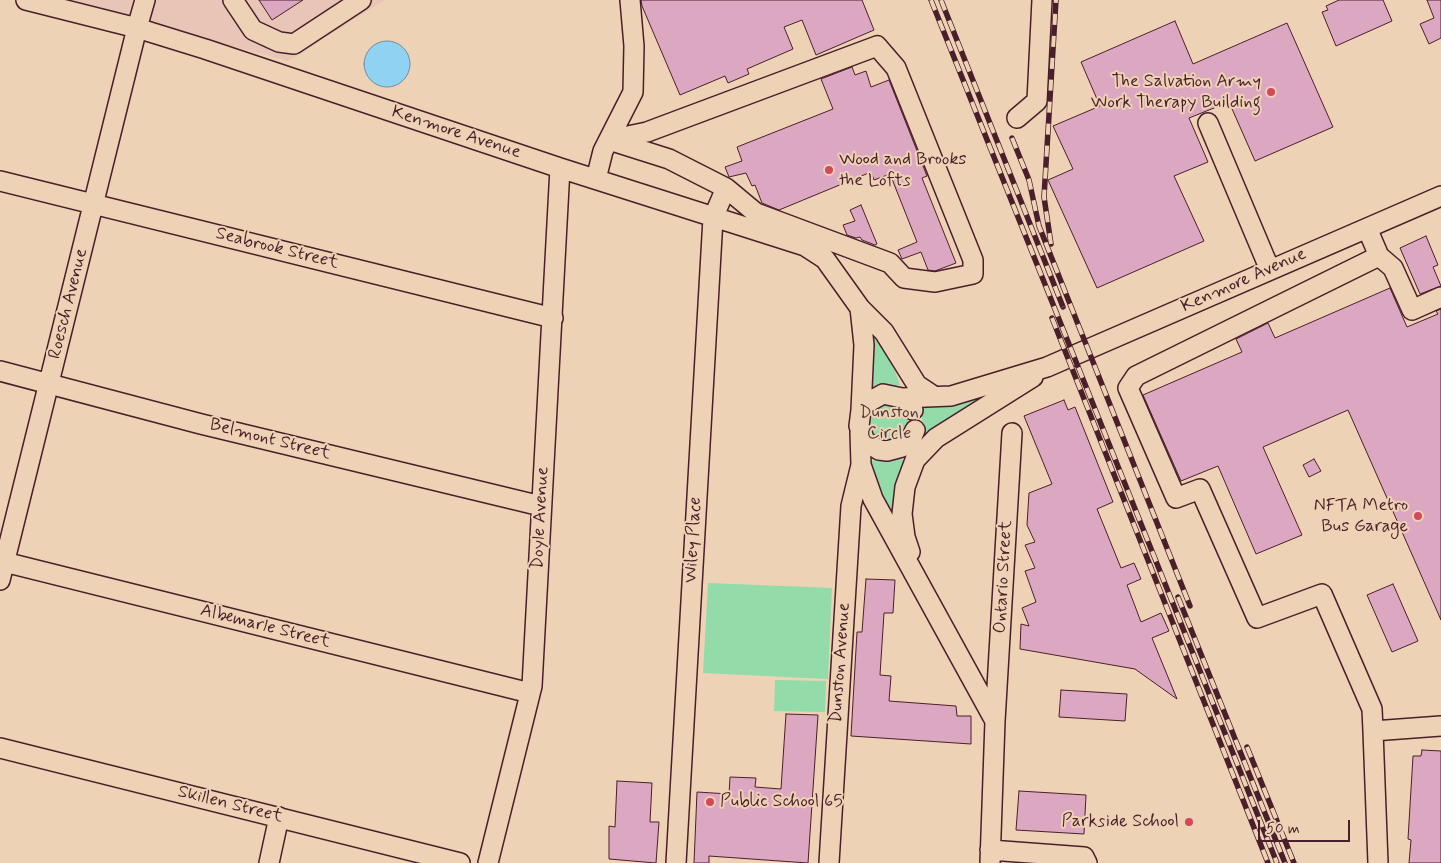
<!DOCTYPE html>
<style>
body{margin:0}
#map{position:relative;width:1441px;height:863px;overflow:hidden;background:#eed2b5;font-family:Mynerve,sans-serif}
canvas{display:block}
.scale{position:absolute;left:1258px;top:820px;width:92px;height:22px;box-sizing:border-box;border:2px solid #4a1f2b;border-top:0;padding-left:6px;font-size:15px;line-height:18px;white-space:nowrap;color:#4a1f2b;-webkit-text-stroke:4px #eed2b5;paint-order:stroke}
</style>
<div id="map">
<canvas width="1441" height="863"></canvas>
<div class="scale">50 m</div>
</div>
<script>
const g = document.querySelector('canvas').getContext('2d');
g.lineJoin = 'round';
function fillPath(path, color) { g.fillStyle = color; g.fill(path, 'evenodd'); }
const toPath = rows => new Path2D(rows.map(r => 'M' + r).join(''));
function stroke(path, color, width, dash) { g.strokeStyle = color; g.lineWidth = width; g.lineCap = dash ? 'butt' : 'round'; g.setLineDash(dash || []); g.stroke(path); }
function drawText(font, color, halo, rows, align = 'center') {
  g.font = font + ' Mynerve,sans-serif'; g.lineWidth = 4; g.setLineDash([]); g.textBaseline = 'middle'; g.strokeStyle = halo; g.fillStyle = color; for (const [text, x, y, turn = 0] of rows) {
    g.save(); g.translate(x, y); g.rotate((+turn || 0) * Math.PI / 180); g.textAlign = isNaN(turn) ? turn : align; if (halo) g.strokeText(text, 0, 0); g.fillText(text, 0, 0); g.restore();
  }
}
fillPath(toPath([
 [56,0,385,0,288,61]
]), '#e9c5b8');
fillPath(toPath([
 [875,336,880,339,893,365,900,385,872,391,868,388,871,339],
 [1003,387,933,433,927,433,924,428,919,405,925,402,940,407,958,405],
 '870 423a19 19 0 1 1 38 0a19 19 0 1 1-38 0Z',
 [901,458,904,462,900,477,897,529,873,476,871,462,875,459,890,460],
 [708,583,832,588,828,679,703,673],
 [775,680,826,681,825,712,774,711]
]), '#93dba9');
const water = toPath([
 '364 64a23 23 0 1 1 46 0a23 23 0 1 1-46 0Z'
]);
fillPath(water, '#8fd2f1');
stroke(water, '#738aa2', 1);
const building = toPath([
 [259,0,303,0,272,20,259,0],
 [641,0,862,0,874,30,816,55,802,20,784,27,793,49,747,69,749,74,728,83,725,76,680,95,642,6,641,0],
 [1339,0,1383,0,1392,21,1336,46,1322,12,1328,10,1326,6,1339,0],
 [1427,0,1441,0,1441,38,1429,44,1420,24,1434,18,1427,0],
 [1175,21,1193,64,1287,23,1333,127,1255,161,1229,102,1189,118,1208,162,1174,176,1204,241,1097,288,1048,180,1073,169,1053,126,1100,106,1081,62,1175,21],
 [852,67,855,75,866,71,871,87,889,80,927,176,922,178,956,263,935,271,928,270,921,252,902,259,898,250,917,242,890,174,874,180,871,172,779,210,762,203,755,185,752,186,746,173,729,177,725,167,742,161,737,147,833,109,821,79,852,67],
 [861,205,877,244,875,245,862,240,860,237,856,238,847,235,843,225,855,221,850,210,861,205],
 [1426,236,1438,265,1433,267,1441,286,1420,294,1400,248,1426,236],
 [1390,288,1407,327,1438,314,1436,311,1441,309,1441,620,1348,410,1263,447,1302,535,1256,554,1218,466,1181,481,1143,395,1242,352,1236,339,1268,323,1275,338,1390,288],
 [1064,400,1068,410,1075,407,1113,502,1097,509,1121,568,1134,563,1141,579,1127,585,1141,622,1161,613,1169,631,1152,638,1177,699,1135,669,1020,649,1021,624,1029,626,1022,608,1036,602,1025,571,1035,568,1025,545,1035,542,1027,525,1029,493,1052,484,1024,416,1064,400],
 [1314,459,1321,471,1309,477,1303,465,1314,459],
 [866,579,895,580,893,613,884,613,880,675,891,676,889,701,956,706,957,716,971,716,971,744,851,736,857,632,862,632,866,579],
 [1393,584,1418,641,1392,652,1367,595,1393,584],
 [1061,690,1127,694,1125,721,1059,717,1061,690],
 [786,714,818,715,808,863,709,856,709,863,694,863,697,792,729,794,730,777,756,778,755,787,781,789,786,714],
 [1422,750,1441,751,1441,863,1409,863,1411,840,1408,839,1413,756,1421,756,1422,750],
 [617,781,652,783,650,822,659,822,656,863,609,859,609,826,615,827,617,781],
 [1019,791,1086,795,1084,834,1016,830,1019,791]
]);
fillPath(building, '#dca7c0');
stroke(building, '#4a1f2b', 1);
const minor = toPath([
 [26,0,137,28,205,49,560,168,805,246,825,259,860,308,884,332,917,385,932,395],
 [233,0,253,30,279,42,294,44,361,0],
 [1017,118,1037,101,1042,0],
 [1208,123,1270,270],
 [596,179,603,151,633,92,634,46,630,0],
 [0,181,553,318],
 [1367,228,1379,256,1136,376,1128,388,1176,498,1200,489,1257,618,1322,594,1372,709,1373,731],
 [1379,256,1393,268,1412,310,1441,297],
 [860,308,864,345,861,410],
 [0,371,201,424,541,506],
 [902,398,951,396,1047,367,1441,196],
 [913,410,902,398,883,394,867,403,861,410,859,426,865,441,879,450,887,451,902,447,912,437,915,430],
 [860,432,861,465,873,499,995,721,990,863],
 [910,552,905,537,902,514,905,487,915,460,936,438,1033,377],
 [0,561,530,693],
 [0,580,137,28,145,0],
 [995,721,1012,433],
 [0,748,460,863],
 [990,850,1084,857,1087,863],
 [269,863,279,817],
 [488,863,532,686,560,168],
 [676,863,713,218,726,188,756,213,890,263,904,278,935,282,973,274,973,260,896,68,877,46,647,132,609,140,669,159,726,188],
 [829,863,851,506,861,465],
 [1378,863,1373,731,1441,726]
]);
stroke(minor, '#4a1f2b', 22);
stroke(minor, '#eed2b5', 19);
const rail = toPath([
 [931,0,1277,863],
 [941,0,1063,307],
 [1012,138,1029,180,1039,226,1190,606],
 [1051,244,1044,197,1056,0],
 [1052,318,1268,863],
 [1178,597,1285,863],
 [1247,747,1294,863]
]);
stroke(rail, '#4a1f2b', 5.5);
stroke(rail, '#eed2b5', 4, [11]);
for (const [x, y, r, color] of [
 [1271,92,5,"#d1495b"],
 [829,170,5,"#d1495b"],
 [1418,516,5,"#d1495b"],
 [710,802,5,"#d1495b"],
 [1189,822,5,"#d1495b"]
]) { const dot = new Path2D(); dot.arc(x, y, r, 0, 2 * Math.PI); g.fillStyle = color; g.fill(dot); stroke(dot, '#eed2b5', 2); }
drawText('18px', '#4a1f2b', '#eed2b5', [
 ["The Salvation Army",1261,82],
 ["Work Therapy Building",1261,103],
 ["Wood and Brooks",839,160,"left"],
 ["the Lofts",839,181,"left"],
 ["NFTA Metro",1408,506],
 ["Bus Garage",1408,527],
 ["Public School 65",720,802,"left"],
 ["Parkside School",1179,822]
], 'right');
drawText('18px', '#4a1f2b', '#eed2b5', [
 ["Kenmore Avenue",456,133,18],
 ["Seabrook Street",277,249,14],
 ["Kenmore Avenue",1244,281,-24],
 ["Roesch Avenue",69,304,-76],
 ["Belmont Street",270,440,14],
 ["Doyle Avenue",541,518,-87],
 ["Wiley Place",694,540,-87],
 ["Ontario Street",1004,577,-87],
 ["Albemarle Street",265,627,14],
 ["Dunston Avenue",841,663,-86],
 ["Skillen Street",230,805,14]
]);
drawText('18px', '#553b3e', '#eed2b5', [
 ["Dunston",889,413],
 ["Circle",889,434]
]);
</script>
